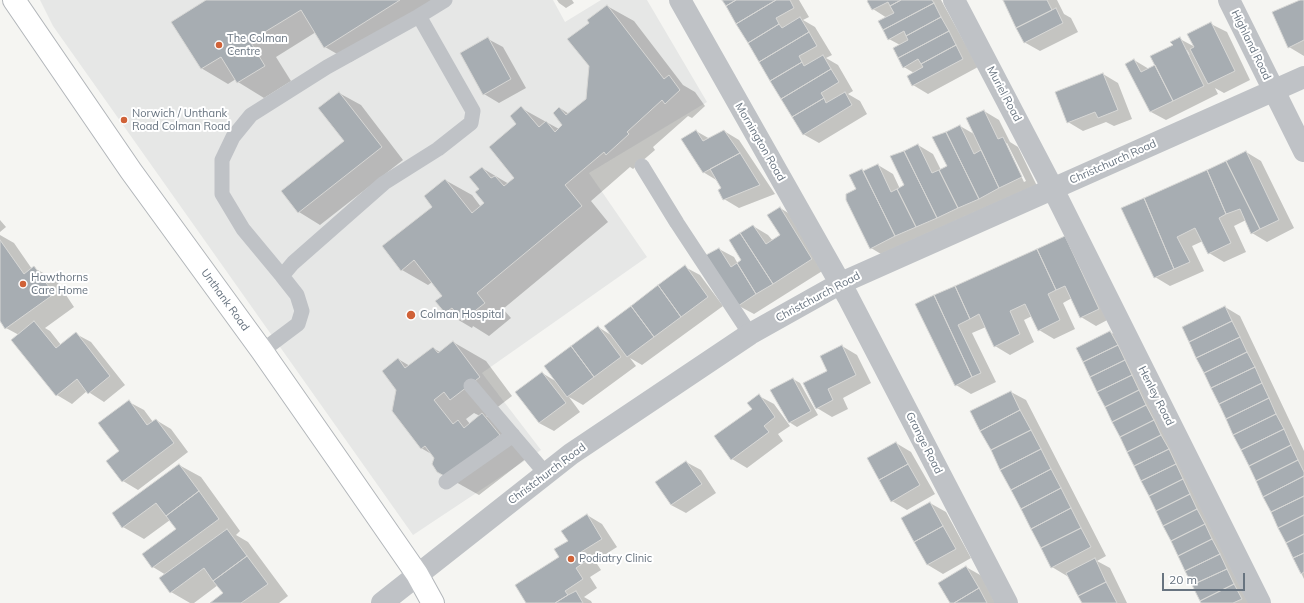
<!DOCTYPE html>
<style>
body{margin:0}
#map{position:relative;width:1304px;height:603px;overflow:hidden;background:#f5f5f2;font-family:Mulish,sans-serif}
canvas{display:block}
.scale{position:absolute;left:1162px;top:573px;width:83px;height:18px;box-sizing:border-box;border:2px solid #687480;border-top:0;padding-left:5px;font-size:12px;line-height:14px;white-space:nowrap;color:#687480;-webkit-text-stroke:3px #fff;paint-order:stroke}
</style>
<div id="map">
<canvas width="1304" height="603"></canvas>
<div class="scale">20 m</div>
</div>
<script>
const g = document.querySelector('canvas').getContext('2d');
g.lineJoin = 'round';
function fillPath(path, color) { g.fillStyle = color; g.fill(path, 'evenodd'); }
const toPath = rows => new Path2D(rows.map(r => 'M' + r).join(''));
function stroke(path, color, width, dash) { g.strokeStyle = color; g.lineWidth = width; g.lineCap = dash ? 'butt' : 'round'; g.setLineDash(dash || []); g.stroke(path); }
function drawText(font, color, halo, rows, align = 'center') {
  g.font = font + ' Mulish,sans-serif'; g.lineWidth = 4; g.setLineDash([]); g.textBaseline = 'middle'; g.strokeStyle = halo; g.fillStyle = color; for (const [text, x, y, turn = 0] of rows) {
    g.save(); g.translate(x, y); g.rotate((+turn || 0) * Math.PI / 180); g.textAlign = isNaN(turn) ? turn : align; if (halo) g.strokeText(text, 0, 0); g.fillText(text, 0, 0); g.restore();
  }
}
fillPath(toPath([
 [40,0,553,0,565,22,601,0,647,0,707,102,589,173,647,257,482,373,541,450,413,535,53,26]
]), '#e6e7e6');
fillPath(toPath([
 [208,0,433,0,438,8,351,62,325,47,316,32,276,57,291,81,264,98,238,82,236,79,228,84,201,68],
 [557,0,572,0,574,3,566,8,559,3],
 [723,0,799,0,809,17,803,20,815,27,832,55,826,58,838,65,853,91,848,94,860,101,867,114,819,143,803,134],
 [868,0,941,0,978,67,928,94,913,85,914,73,904,67,900,45,889,39,887,18,873,9],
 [1004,0,1057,0,1064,14,1071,18,1078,32,1040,51,1024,42],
 [1303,0,1304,0,1304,56,1289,47],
 [607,6,634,21,683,85,695,92,705,106,692,118,688,116,653,147,655,150,633,169,630,167,591,201,608,222,503,309,511,318,489,336,473,326,472,328,445,312,443,296,432,282,428,285,402,270,434,207,445,180,472,195,481,207,485,203,480,189,482,168,509,184,515,178,518,124,521,108,559,129,563,125,560,108,569,114,587,100,590,65,590,23],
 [1211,24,1227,32,1250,80,1224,93,1215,88,1218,94,1166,120,1151,112,1134,60,1149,69,1156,65,1180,39,1195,47],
 [1185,50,1187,50,1190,55,1187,53],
 [488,39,503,47,526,88,499,103,484,94],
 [1103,74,1118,83,1132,119,1114,126,1106,122,1083,131,1068,122],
 [339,93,361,105,403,160,320,225,299,212,346,141],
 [984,111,999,120,1010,142,1018,147,1037,186,886,257,871,248,858,189,862,170,865,172,878,165,893,174,900,189,906,186,918,145,933,154,941,170,948,167,934,137,960,126,974,134],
 [1005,143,1007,143,1026,181,1024,182],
 [696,131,710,139,724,131,739,140,775,194,739,208,724,199,723,188,718,181,703,172],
 [1246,152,1261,161,1294,228,1267,242,1252,233,1246,220,1234,226,1246,252,1224,262,1209,253,1203,241,1192,246,1204,271,1170,286,1155,277,1207,171],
 [780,208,795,217,827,268,754,314,739,306,719,249,734,257,738,264,743,261,753,226,768,235,773,241,782,236],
 [0,220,6,227,0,232],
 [0,235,14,243,32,269,34,268,56,280,74,307,45,328,50,331,61,345,76,334,91,342,125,385,104,402,87,391,72,404,57,395,19,335,6,328,0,319],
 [1065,237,1113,317,1096,326,1081,317,1072,298,1063,303,1075,329,1054,339,1039,330,1032,316,1024,320,1034,342,1010,355,995,346,986,327,972,333,996,382,971,394,956,385,916,304],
 [685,267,700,275,723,306,642,365,630,358,636,366,583,405,569,397,580,412,554,431,539,423,542,373,557,382,598,327,611,335],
 [1225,307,1240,316,1304,451,1304,579,1183,327],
 [1110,332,1125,340,1254,603,1202,603],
 [453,342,486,361,512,396,486,416,515,433,532,454,479,495,438,472,435,457,433,455,421,448,397,389,398,359,410,366,433,348,440,352],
 [474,413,480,416,470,424,466,419],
 [842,346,857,355,871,383,843,398,848,409,832,417,817,408,829,371],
 [793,379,800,383,818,415,797,427,789,422],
 [1011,392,1026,400,1106,556,1097,561,1110,568,1127,603,1083,603,1069,575,1067,576,1052,567],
 [759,396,774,404,790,426,778,434,783,441,747,468,732,459],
 [129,402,144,410,153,422,156,420,171,429,188,452,138,490,123,481,120,451],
 [896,443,911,452,935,494,907,510,892,501],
 [686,462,701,470,716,493,686,513,671,505],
 [179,465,201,477,240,531,236,535,248,542,288,596,279,603,212,603,225,594,218,585,194,603,190,603,171,592,166,575,153,567,143,554,177,529,170,520,144,539,123,527],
 [930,503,946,512,971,558,943,574,928,565,902,518],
 [587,515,602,524,617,547,595,561,601,570,590,577,597,588,584,597,591,601,592,603,528,603,561,557,569,541],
 [966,567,982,576,997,603,951,603]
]), '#0003');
const building = toPath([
 [206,0,400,0,324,48,301,10,250,41,265,66,237,83,221,57,201,69,171,22,206,0],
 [722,0,736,0,726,6,722,0],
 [736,0,776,0,736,24,726,6,736,0],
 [776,0,790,0,794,8,776,18,779,24,748,43,736,24,776,0],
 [868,0,901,0,890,6,888,2,872,10,867,1,868,0],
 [901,0,932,0,934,3,883,30,878,21,894,13,890,6,901,0],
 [1003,0,1047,0,1052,10,1016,28,1003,0],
 [1300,0,1304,0,1304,40,1288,48,1272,12,1300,0],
 [934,3,941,17,906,36,904,31,888,40,883,30,934,3],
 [607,5,664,79,669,75,680,90,665,104,662,100,627,132,629,134,606,155,604,152,565,185,582,206,477,293,485,303,462,321,452,308,445,313,435,301,442,296,414,260,401,271,382,246,432,207,424,196,445,179,472,213,484,203,475,192,479,189,469,177,482,167,491,178,495,176,504,186,514,178,489,147,516,124,510,116,521,106,539,127,546,121,555,132,562,125,553,113,559,107,566,115,586,99,589,66,567,39,589,23,587,20,607,5],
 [1056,8,1063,23,1024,43,1016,28,1056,8],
 [800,17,809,32,759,62,748,43,779,24,782,28,800,17],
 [941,17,949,31,898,58,893,48,908,40,906,36,941,17],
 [1211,22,1235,71,1208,84,1190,49,1194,47,1187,34,1211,22],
 [949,31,956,45,921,64,918,59,903,68,898,58,949,31],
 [809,32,817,46,799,56,802,62,770,81,759,62,809,32],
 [488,37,511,79,483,95,460,53,488,37],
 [1180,37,1204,86,1173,101,1150,56,1173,45,1170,42,1180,37],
 [956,45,963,59,912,86,907,76,923,67,921,64,956,45],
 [823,55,831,69,781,99,770,81,802,62,804,66,823,55],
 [1134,59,1141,72,1155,65,1173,101,1150,112,1125,64,1134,59],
 [831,69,839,82,821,93,824,98,792,117,781,99,831,69],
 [1103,73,1118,110,1098,118,1095,112,1067,123,1055,92,1103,73],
 [339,92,382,147,298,213,281,191,344,141,318,108,339,92],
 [845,92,852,105,803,135,792,117,824,98,826,103,845,92],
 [984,110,998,139,1003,137,1022,177,999,188,966,118,984,110],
 [960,125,974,154,981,150,999,188,979,199,946,132,960,125],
 [696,130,703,141,724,130,740,153,703,173,681,139,696,130],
 [946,132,979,199,958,208,939,170,947,166,932,137,946,132],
 [918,144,932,173,939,170,958,208,937,218,904,151,918,144],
 [904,151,937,218,916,227,897,189,904,185,890,156,904,151],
 [1246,151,1279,220,1260,229,1226,161,1246,151],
 [740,153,760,185,723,200,718,190,721,188,710,169,740,153],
 [1226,161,1260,229,1251,234,1240,209,1226,214,1207,170,1226,161],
 [878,164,891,192,897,189,916,227,895,236,863,171,878,164],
 [862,169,895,236,870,249,846,200,846,194,856,189,849,175,862,169],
 [1207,170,1226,214,1219,218,1231,243,1208,254,1195,228,1177,237,1190,262,1174,269,1144,198,1207,170],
 [1144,198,1174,269,1154,278,1121,208,1144,198],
 [780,207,812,259,773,284,740,233,753,225,766,244,780,235,767,215,780,207],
 [740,233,773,284,756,294,737,263,741,260,729,240,740,233],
 [1065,236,1099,309,1080,318,1065,286,1056,290,1037,249,1065,236],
 [0,240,24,274,34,266,54,294,5,329,0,321,0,240],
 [719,248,731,267,737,263,756,294,738,306,706,255,719,248],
 [1037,249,1056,290,1048,294,1060,320,1038,331,1025,304,1010,311,1020,334,994,347,979,314,970,319,955,286,1037,249],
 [685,265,708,297,681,317,658,285,685,265],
 [658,285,681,317,654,337,631,306,658,285],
 [955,286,970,319,958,325,981,373,972,377,934,295,955,286],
 [934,295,972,377,955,386,915,304,934,295],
 [631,306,654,337,627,357,604,326,631,306],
 [1225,306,1232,321,1189,342,1182,327,1225,306],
 [34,321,56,348,76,332,110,376,88,394,77,379,56,396,11,340,34,321],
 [1232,321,1240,337,1196,358,1189,342,1232,321],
 [598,326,621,357,594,377,571,346,598,326],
 [1110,331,1118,345,1083,362,1076,348,1110,331],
 [1240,337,1247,352,1204,373,1196,358,1240,337],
 [453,341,480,377,450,400,444,392,434,400,453,424,458,420,464,428,482,413,500,435,446,477,437,472,432,464,434,458,425,446,421,449,392,411,396,390,382,371,398,358,405,368,433,347,438,353,453,341],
 [842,345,856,375,828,389,833,400,816,409,803,383,827,371,820,356,842,345],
 [1118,345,1125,360,1090,377,1083,362,1118,345],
 [571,346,594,377,567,397,544,366,571,346],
 [1247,352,1255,367,1211,388,1204,373,1247,352],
 [1125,360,1132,375,1097,392,1090,377,1125,360],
 [1255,367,1262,383,1219,404,1211,388,1255,367],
 [542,372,566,403,539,423,515,392,542,372],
 [1132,375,1139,390,1105,407,1097,392,1132,375],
 [793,378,811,411,789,423,770,390,793,378],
 [1262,383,1269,398,1226,419,1219,404,1262,383],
 [1139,390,1146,405,1112,422,1105,407,1139,390],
 [1011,391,1020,410,980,431,970,411,1011,391],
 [759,394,775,417,764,426,769,432,731,460,714,436,752,409,747,403,759,394],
 [1269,398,1276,414,1233,435,1226,419,1269,398],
 [129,400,147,425,156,419,174,443,122,482,106,461,119,451,98,423,129,400],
 [1146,405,1154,420,1120,437,1112,422,1146,405],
 [1020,410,1031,430,991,450,980,431,1020,410],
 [1276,414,1284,429,1241,450,1233,435,1276,414],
 [1154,420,1161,435,1127,452,1120,437,1154,420],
 [1284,429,1291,445,1249,466,1241,450,1284,429],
 [1031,430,1041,449,1000,470,991,450,1031,430],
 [1161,435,1169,449,1134,466,1127,452,1161,435],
 [896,442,908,464,879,480,867,458,896,442],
 [1291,445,1298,460,1256,481,1249,466,1291,445],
 [1041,449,1051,469,1011,490,1000,470,1041,449],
 [1169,449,1176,464,1141,481,1134,466,1169,449],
 [1298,460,1304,472,1304,476,1263,497,1256,481,1298,460],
 [686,461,702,484,671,505,655,482,686,461],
 [179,464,199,491,166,516,156,503,122,528,112,513,179,464],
 [908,464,920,485,891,502,879,480,908,464],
 [1176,464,1183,479,1149,496,1141,481,1176,464],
 [1051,469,1061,488,1021,509,1011,490,1051,469],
 [1304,476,1304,496,1271,512,1263,497,1304,476],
 [1183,479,1190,494,1156,511,1149,496,1183,479],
 [1061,488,1071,508,1031,529,1021,509,1061,488],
 [199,491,219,519,152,568,142,554,176,529,166,516,199,491],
 [1190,494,1197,509,1163,526,1156,511,1190,494],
 [1304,496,1304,515,1278,528,1271,512,1304,496],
 [930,502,943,526,914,542,901,518,930,502],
 [1071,508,1081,528,1041,548,1031,529,1071,508],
 [1197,509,1205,524,1171,541,1163,526,1197,509],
 [587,514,602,539,581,552,586,561,576,568,583,579,565,591,568,595,555,603,526,603,515,585,559,557,554,549,568,541,561,531,587,514],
 [1304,515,1304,534,1286,543,1278,528,1304,515],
 [1205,524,1212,539,1178,556,1171,541,1205,524],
 [943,526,956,549,927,565,914,542,943,526],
 [1081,528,1091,547,1051,568,1041,548,1081,528],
 [227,529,247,556,213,581,204,568,170,593,159,578,227,529],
 [1304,534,1304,553,1293,558,1286,543,1304,534],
 [1212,539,1220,554,1185,571,1178,556,1212,539],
 [1304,553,1304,572,1301,574,1293,558,1304,553],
 [1220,554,1227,569,1192,585,1185,571,1220,554],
 [247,556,268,584,241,603,210,603,223,593,213,581,247,556],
 [1095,558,1106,582,1078,596,1066,573,1095,558],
 [966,566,979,588,954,603,950,603,938,583,966,566],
 [1227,569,1234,584,1200,601,1192,585,1227,569],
 [1106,582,1117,603,1082,603,1078,596,1106,582],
 [1234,584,1242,599,1233,603,1201,603,1200,601,1234,584],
 [979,588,987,603,954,603,979,588],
 [576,591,583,603,555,603,568,595,576,591]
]);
fillPath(building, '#a7adb2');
stroke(building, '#d7d7d5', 1);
const secondary = toPath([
 [14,0,131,171,262,351,338,460,417,574,433,603]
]);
stroke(secondary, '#b2b6ba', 24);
stroke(toPath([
 [642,166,677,223,750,334],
 [282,276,243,229,222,194,222,160,233,137,251,115,327,67,419,16],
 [262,351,298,324,302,311,297,295,282,276,293,263,384,183,438,149,471,123,473,111,419,16,445,0],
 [471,386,546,474],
 [446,482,513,435]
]), '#bfc2c6', 15);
stroke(toPath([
 [680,0,848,297,1007,603],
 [954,0,1053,189,1260,603],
 [1229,0,1304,151],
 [382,603,571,454,750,334,841,283,1304,77]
]), '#bfc2c6', 22);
stroke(secondary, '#fff', 22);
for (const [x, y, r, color] of [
 [219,45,4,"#d06238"],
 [124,120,4,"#d06238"],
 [23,284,4,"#d06238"],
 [411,315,5,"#d06238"],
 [571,559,4,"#d06238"]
]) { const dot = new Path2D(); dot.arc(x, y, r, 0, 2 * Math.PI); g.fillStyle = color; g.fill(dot); stroke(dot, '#fff', 1.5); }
drawText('11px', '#687480', '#fff', [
 ["The Colman",227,39],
 ["Centre",227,52],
 ["Norwich / Unthank",132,114],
 ["Road Colman Road",132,127],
 ["Hawthorns",31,278],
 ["Care Home",31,291],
 ["Colman Hospital",420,315],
 ["Podiatry Clinic",579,559]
], 'left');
drawText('11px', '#687480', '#fff', [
 ["Highland Road",1251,45,64],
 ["Muriel Road",1004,94,62],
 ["Mornington Road",760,142,60],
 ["Christchurch Road",1113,162,-24],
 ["Christchurch Road",818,297,-28],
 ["Unthank Road",225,300,54],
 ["Henley Road",1156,396,63],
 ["Grange Road",924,443,63],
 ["Christchurch Road",547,474,-37]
]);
</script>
